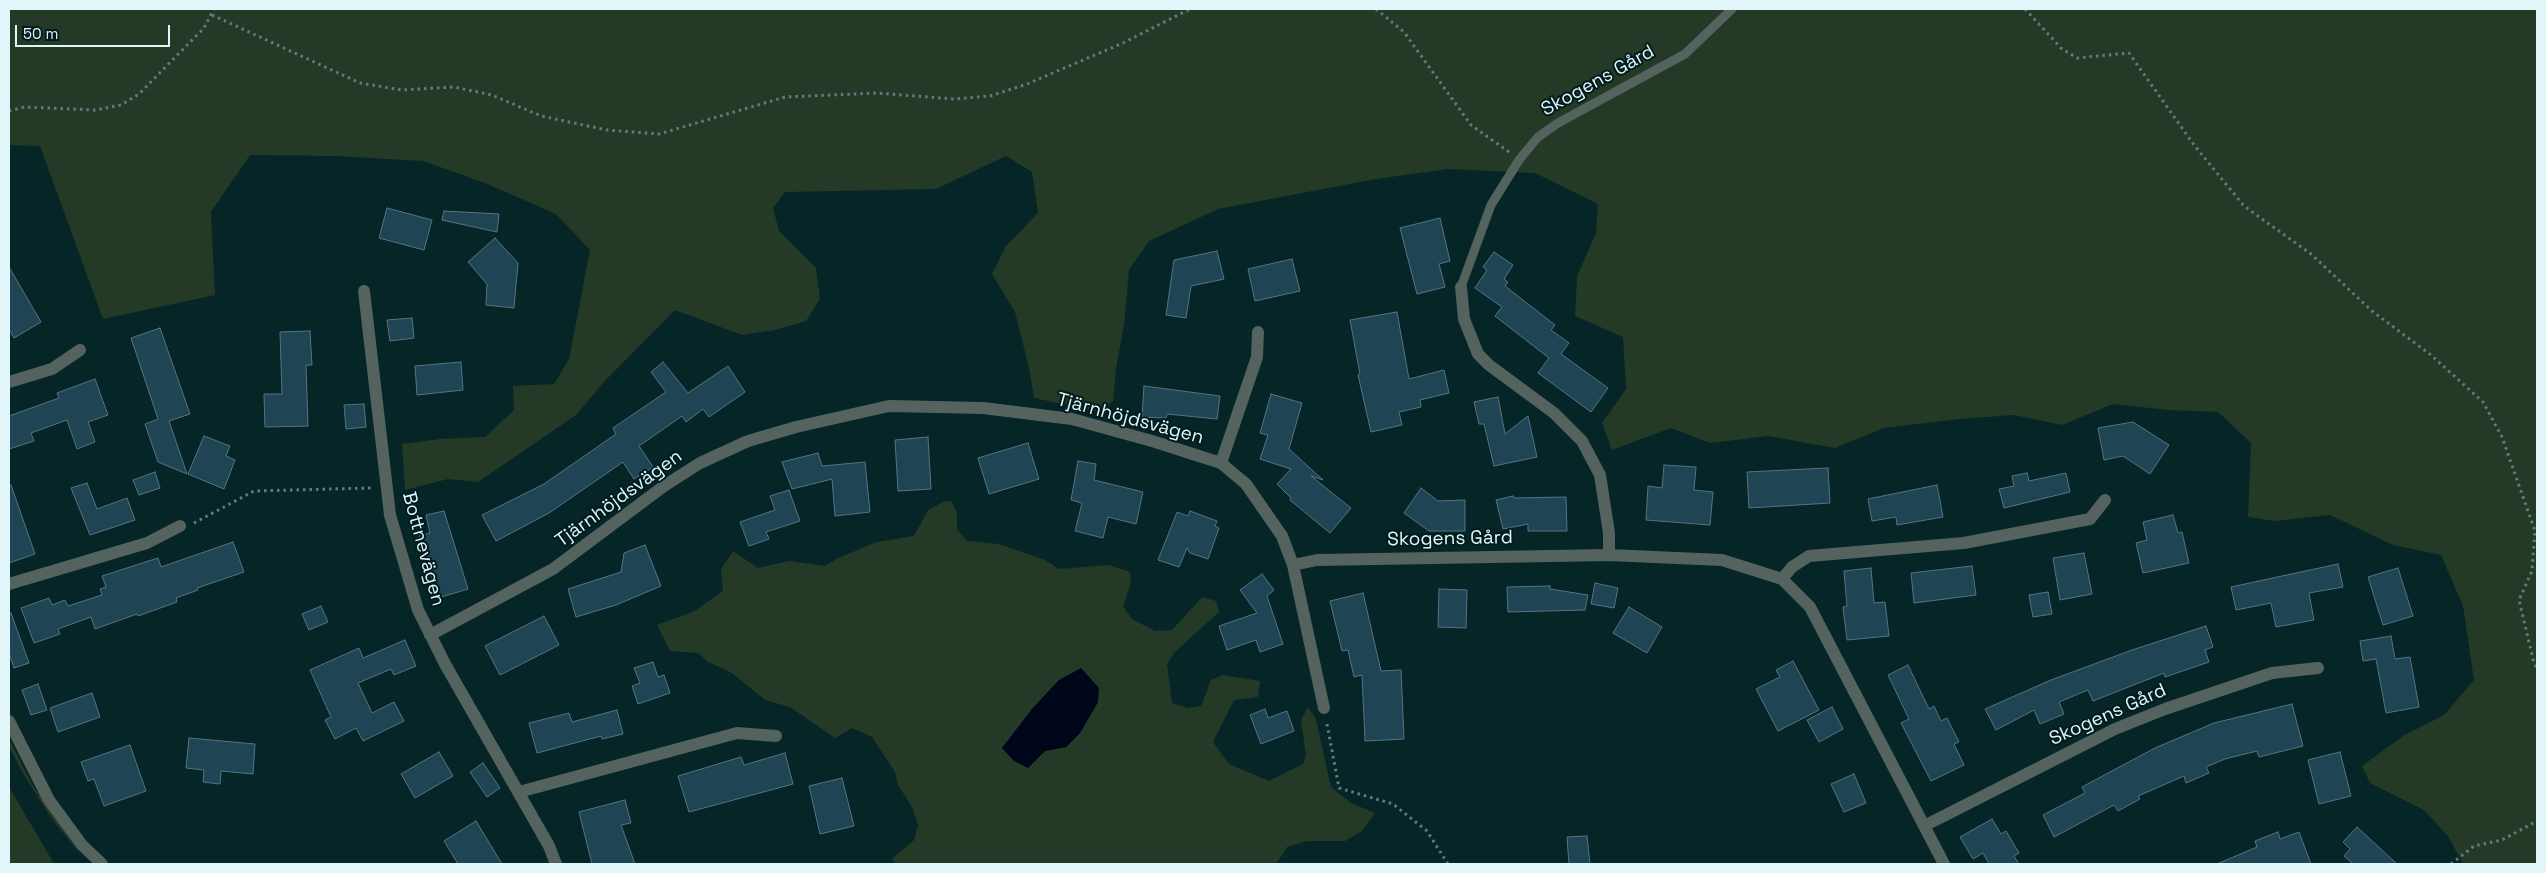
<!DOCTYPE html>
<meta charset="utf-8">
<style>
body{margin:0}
#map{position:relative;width:2546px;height:873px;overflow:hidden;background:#062527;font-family:"Space Grotesk",sans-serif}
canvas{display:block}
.frame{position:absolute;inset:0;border:10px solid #e1f6f8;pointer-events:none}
.scale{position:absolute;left:15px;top:25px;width:155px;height:22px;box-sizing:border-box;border:2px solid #e1f6f8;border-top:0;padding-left:6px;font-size:15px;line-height:18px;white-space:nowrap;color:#e1f6f8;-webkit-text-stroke:4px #001c1e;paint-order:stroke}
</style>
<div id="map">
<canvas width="2546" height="873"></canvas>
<div class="frame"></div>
<div class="scale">50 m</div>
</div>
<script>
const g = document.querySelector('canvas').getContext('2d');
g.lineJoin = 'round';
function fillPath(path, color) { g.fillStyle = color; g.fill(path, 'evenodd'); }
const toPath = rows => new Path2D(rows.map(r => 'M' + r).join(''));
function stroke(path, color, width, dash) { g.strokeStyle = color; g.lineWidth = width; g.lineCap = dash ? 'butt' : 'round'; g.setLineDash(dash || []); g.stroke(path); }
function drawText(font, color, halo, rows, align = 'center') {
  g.font = font + ' "Space Grotesk",sans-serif'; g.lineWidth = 4; g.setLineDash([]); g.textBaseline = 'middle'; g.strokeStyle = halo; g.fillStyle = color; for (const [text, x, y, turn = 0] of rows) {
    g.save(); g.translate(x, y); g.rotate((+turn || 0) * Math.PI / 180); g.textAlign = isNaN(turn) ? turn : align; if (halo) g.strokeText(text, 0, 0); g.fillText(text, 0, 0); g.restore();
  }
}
fillPath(toPath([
 [9,9,2537,9,2537,864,2463,864,2448,836,2424,810,2370,783,2362,766,2403,736,2444,715,2474,680,2463,606,2441,555,2393,545,2330,515,2274,521,2248,517,2251,443,2218,412,2168,410,2113,404,2062,425,2014,415,1959,419,1884,428,1835,448,1768,436,1710,443,1671,428,1612,450,1602,423,1626,389,1623,337,1575,316,1577,276,1596,233,1598,204,1535,173,1448,169,1376,179,1218,209,1149,241,1129,270,1124,325,1116,369,1113,401,1101,412,1034,398,1029,368,1015,312,992,274,1006,246,1038,213,1032,172,1006,156,936,189,785,192,773,208,779,231,816,268,820,299,806,321,775,330,742,335,675,310,603,383,576,415,478,482,448,479,405,490,402,444,440,439,485,437,514,410,513,386,554,384,569,359,590,250,556,214,485,183,423,161,335,156,250,155,211,212,215,295,103,319,40,146,9,145],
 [945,501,951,501,957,513,957,529,967,541,999,544,1045,560,1059,569,1108,565,1128,571,1131,575,1130,586,1123,606,1132,619,1155,631,1172,630,1202,597,1216,601,1219,612,1175,652,1167,664,1172,703,1188,708,1201,706,1211,680,1223,675,1260,681,1258,697,1234,700,1213,742,1229,764,1269,781,1303,764,1306,755,1301,720,1308,707,1316,719,1331,787,1351,803,1375,813,1362,831,1345,841,1307,841,1287,847,1276,864,895,864,892,859,914,840,918,825,912,807,898,785,895,772,872,737,852,728,835,738,790,707,765,700,732,673,708,662,699,653,670,651,657,625,693,612,723,591,721,569,733,551,758,568,789,561,825,566,838,558,877,542,914,536,928,510],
 [1059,680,1098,702,1080,733,1066,747,1045,751,1002,748,1032,709],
 [9,739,33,786,80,854,52,819,21,770,9,746],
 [9,787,53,862,55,864,9,864]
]), '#253927');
fillPath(toPath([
 [1081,668,1099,688,1098,702,1080,733,1066,747,1045,751,1028,768,1014,761,1002,748,1032,709,1059,680]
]), '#00061a');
const building = toPath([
 [387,208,432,220,424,250,379,238,387,208],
 [444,211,499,214,497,232,442,220,444,211],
 [1440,218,1450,261,1439,264,1445,287,1417,294,1400,228,1440,218],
 [495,238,518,263,514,308,486,305,487,284,468,262,495,238],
 [1217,251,1224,279,1191,286,1186,318,1166,315,1174,260,1217,251],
 [1494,252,1513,265,1504,279,1508,282,1505,286,1555,325,1551,330,1569,343,1561,354,1608,388,1591,412,1538,373,1549,358,1495,316,1502,307,1475,288,1487,270,1483,267,1494,252],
 [1292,259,1300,291,1255,301,1248,269,1292,259],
 [9,267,41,322,14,338,9,329,9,267],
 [1397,312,1409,379,1444,370,1449,393,1420,400,1421,407,1399,412,1402,425,1371,432,1358,375,1360,374,1350,320,1397,312],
 [412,318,414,338,390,341,387,320,412,318],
 [160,328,190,414,169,421,187,474,158,462,145,424,158,419,131,338,160,328],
 [310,331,312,365,306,365,308,426,265,427,264,394,282,394,280,332,310,331],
 [461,362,463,390,417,395,415,366,461,362],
 [663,362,688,393,728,366,745,392,709,417,703,409,686,422,682,416,639,446,653,467,634,479,623,462,549,513,496,541,482,515,544,484,616,434,613,428,666,392,651,372,663,362],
 [95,379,108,415,88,422,95,442,77,449,67,420,31,433,34,441,9,449,9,416,59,398,57,393,95,379],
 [1144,386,1220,396,1217,419,1167,414,1166,418,1142,417,1144,386],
 [1271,394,1302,403,1289,449,1323,480,1311,476,1351,508,1330,533,1290,500,1291,498,1277,484,1291,469,1260,459,1268,435,1260,433,1271,394],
 [1498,397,1505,434,1528,416,1537,457,1494,466,1484,424,1479,424,1474,402,1498,397],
 [364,404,366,427,346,429,344,405,364,404],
 [2133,422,2169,445,2150,474,2123,456,2104,460,2098,428,2133,422],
 [204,436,230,446,226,456,235,460,224,489,188,474,204,436],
 [928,437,931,489,898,491,895,440,928,437],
 [1028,443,1039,479,989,494,978,458,1028,443],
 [818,453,822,466,865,462,870,512,835,516,832,479,792,489,782,462,818,453],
 [1078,461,1096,464,1094,480,1143,492,1136,524,1108,517,1103,538,1075,531,1082,503,1071,500,1078,461],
 [1664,465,1696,467,1694,490,1713,492,1710,525,1646,520,1648,486,1662,488,1664,465],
 [1828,468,1830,503,1749,508,1747,472,1828,468],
 [155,472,160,488,139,495,133,480,155,472],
 [2027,473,2029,481,2066,473,2070,492,2004,508,1999,489,2014,486,2012,476,2027,473],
 [87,483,97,509,127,498,135,520,90,535,71,488,87,483],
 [9,485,11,485,35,554,9,563,9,485],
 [1937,485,1943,517,1897,525,1896,517,1872,521,1868,499,1937,485],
 [1421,488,1438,501,1465,500,1465,531,1429,531,1404,513,1421,488],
 [789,490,800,521,766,532,769,539,749,546,740,522,775,510,770,496,789,490],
 [1513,496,1514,498,1566,497,1567,531,1528,531,1528,524,1503,529,1496,500,1513,496],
 [444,511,468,589,438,598,419,536,430,533,426,515,444,511],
 [1190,511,1217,521,1215,526,1219,528,1208,559,1190,553,1187,548,1179,567,1158,560,1177,512,1188,516,1190,511],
 [2173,515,2178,533,2182,532,2189,563,2143,573,2136,543,2147,540,2143,522,2173,515],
 [233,542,244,572,197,588,198,590,176,598,177,602,138,616,137,614,95,629,91,617,58,629,60,634,34,643,21,608,49,598,52,605,65,600,68,606,102,595,100,589,106,587,102,576,158,558,161,567,233,542],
 [645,545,661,586,616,605,576,617,568,589,621,572,624,553,645,545],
 [2084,553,2092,594,2060,600,2053,558,2084,553],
 [2338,564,2343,587,2309,593,2314,620,2276,627,2271,603,2236,610,2231,587,2338,564],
 [1972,566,1976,595,1914,603,1911,573,1972,566],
 [1871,568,1874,603,1885,602,1889,636,1847,640,1843,607,1847,606,1844,571,1871,568],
 [2398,568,2413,616,2383,625,2368,577,2398,568],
 [1262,574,1274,590,1267,596,1283,644,1260,652,1256,640,1227,650,1219,626,1257,613,1240,590,1262,574],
 [1595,583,1618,588,1614,608,1591,604,1595,583],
 [1550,586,1550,589,1588,595,1585,610,1508,612,1507,587,1550,586],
 [1439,589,1467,590,1466,628,1438,627,1439,589],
 [2048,592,2052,614,2033,617,2029,595,2048,592],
 [1363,593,1381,671,1401,670,1404,739,1365,741,1362,675,1354,677,1348,650,1342,651,1330,601,1363,593],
 [321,606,328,622,309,630,302,614,321,606],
 [1629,607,1662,627,1647,653,1613,633,1629,607],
 [11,613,29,663,14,668,9,653,9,614,11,613],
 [544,616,559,645,500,675,485,646,544,616],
 [2206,626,2213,647,2205,650,2209,662,2165,677,2164,673,2093,701,2088,690,2059,702,2064,714,2040,724,2034,710,1996,730,1985,709,2051,680,2132,650,2206,626],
 [2391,636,2395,659,2410,657,2419,707,2386,713,2376,659,2363,661,2360,641,2391,636],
 [405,640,416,666,394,675,391,669,358,683,372,713,394,702,404,721,363,741,356,728,335,739,325,720,331,717,310,670,359,648,363,658,405,640],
 [1793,661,1819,710,1778,731,1756,689,1780,677,1776,670,1793,661],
 [653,662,658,677,664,675,670,693,638,704,632,686,640,683,634,668,653,662],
 [1908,665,1929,709,1934,706,1941,721,1947,718,1959,742,1954,744,1964,765,1931,781,1901,723,1909,719,1888,675,1908,665],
 [38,684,47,710,31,715,22,690,38,684],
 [92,693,100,717,58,732,50,708,92,693],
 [2292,704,2303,746,2259,757,2257,751,2225,759,2206,767,2209,773,2186,783,2184,776,2138,796,2140,799,2118,811,2114,805,2054,837,2043,815,2085,793,2082,787,2155,748,2214,723,2292,704],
 [1832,707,1843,729,1819,742,1807,720,1832,707],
 [1265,709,1268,718,1287,711,1294,731,1261,744,1250,715,1265,709],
 [617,710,623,734,602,739,601,736,537,753,529,723,569,713,572,722,617,710],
 [189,738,255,744,253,774,221,771,220,784,203,782,204,770,186,768,189,738],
 [130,745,146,791,104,806,94,779,88,781,81,762,130,745],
 [439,752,453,776,415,798,401,774,439,752],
 [2340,752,2351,796,2319,804,2308,760,2340,752],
 [785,753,793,784,689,812,678,776,741,757,744,765,785,753],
 [483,763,500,788,487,797,470,772,483,763],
 [1854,774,1866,803,1844,812,1831,784,1854,774],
 [842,778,854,826,820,834,809,786,842,778],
 [625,800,631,823,621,825,635,864,592,864,579,812,625,800],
 [1992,819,2001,834,2006,831,2019,853,2014,856,2019,864,1989,864,1983,853,1973,859,1960,837,1992,819],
 [476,821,502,864,458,864,444,841,476,821],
 [2357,827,2397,864,2353,864,2344,856,2350,849,2343,842,2357,827],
 [2278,832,2280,839,2299,832,2311,864,2217,864,2257,847,2255,841,2278,832],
 [1587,836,1590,864,1569,864,1567,837,1587,836]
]);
fillPath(building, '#1f4454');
stroke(building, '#547584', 1);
stroke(toPath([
 [1376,9,1404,32,1471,125,1509,152],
 [2025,9,2062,49,2077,58,2129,53,2194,145,2244,206,2311,254,2372,311,2431,355,2483,402,2502,437,2535,531,2532,571,2519,600,2534,663,2537,668],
 [212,15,360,83,402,90,454,87,492,95,541,116,607,130,659,134,785,97,877,93,954,99,990,96,1027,84,1123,43,1190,9],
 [9,111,24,107,95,110,121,105,139,94,204,28,214,9],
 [194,523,254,491,372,488],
 [1327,724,1339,788,1393,804,1427,831,1448,864],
 [2451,864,2474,846,2502,840,2537,821]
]), '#627c7e', 3, [2.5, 4]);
stroke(toPath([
 [1461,287,1491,205,1519,160,1538,137,1558,123,1685,54,1732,9]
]), '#54635e', 9);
stroke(toPath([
 [1461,287,1464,319,1478,354,1489,365,1554,413,1582,441,1600,475,1609,533,1609,555],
 [364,291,390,515,418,610,445,664,549,846,556,864],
 [9,382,52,369,80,350],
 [1221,463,1257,357,1258,332],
 [1293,565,1317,560,1609,555,1722,560,1782,579],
 [9,584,147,543,180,526],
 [430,635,553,569,664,486,700,463,748,441,796,427,889,406,983,408,1072,419,1152,441,1221,463,1246,484,1282,536,1293,565,1324,708],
 [9,721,49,800,82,845,102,864],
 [519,792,737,733,776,736],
 [1924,826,2115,729,2165,709,2272,673,2318,668],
 [1944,864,1810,607,1782,579,1792,567,1809,556,1964,543,2090,519,2105,500]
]), '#54635e', 12);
drawText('19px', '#e1f6f8', '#001c1e', [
 ["Skogens Gård",1598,81,-29],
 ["Tjärnhöjdsvägen",1130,419,15],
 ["Tjärnhöjdsvägen",619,499,-36],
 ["Skogens Gård",1450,539,-1],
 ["Bottnevägen",423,549,75],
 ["Skogens Gård",2108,715,-24]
]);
</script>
